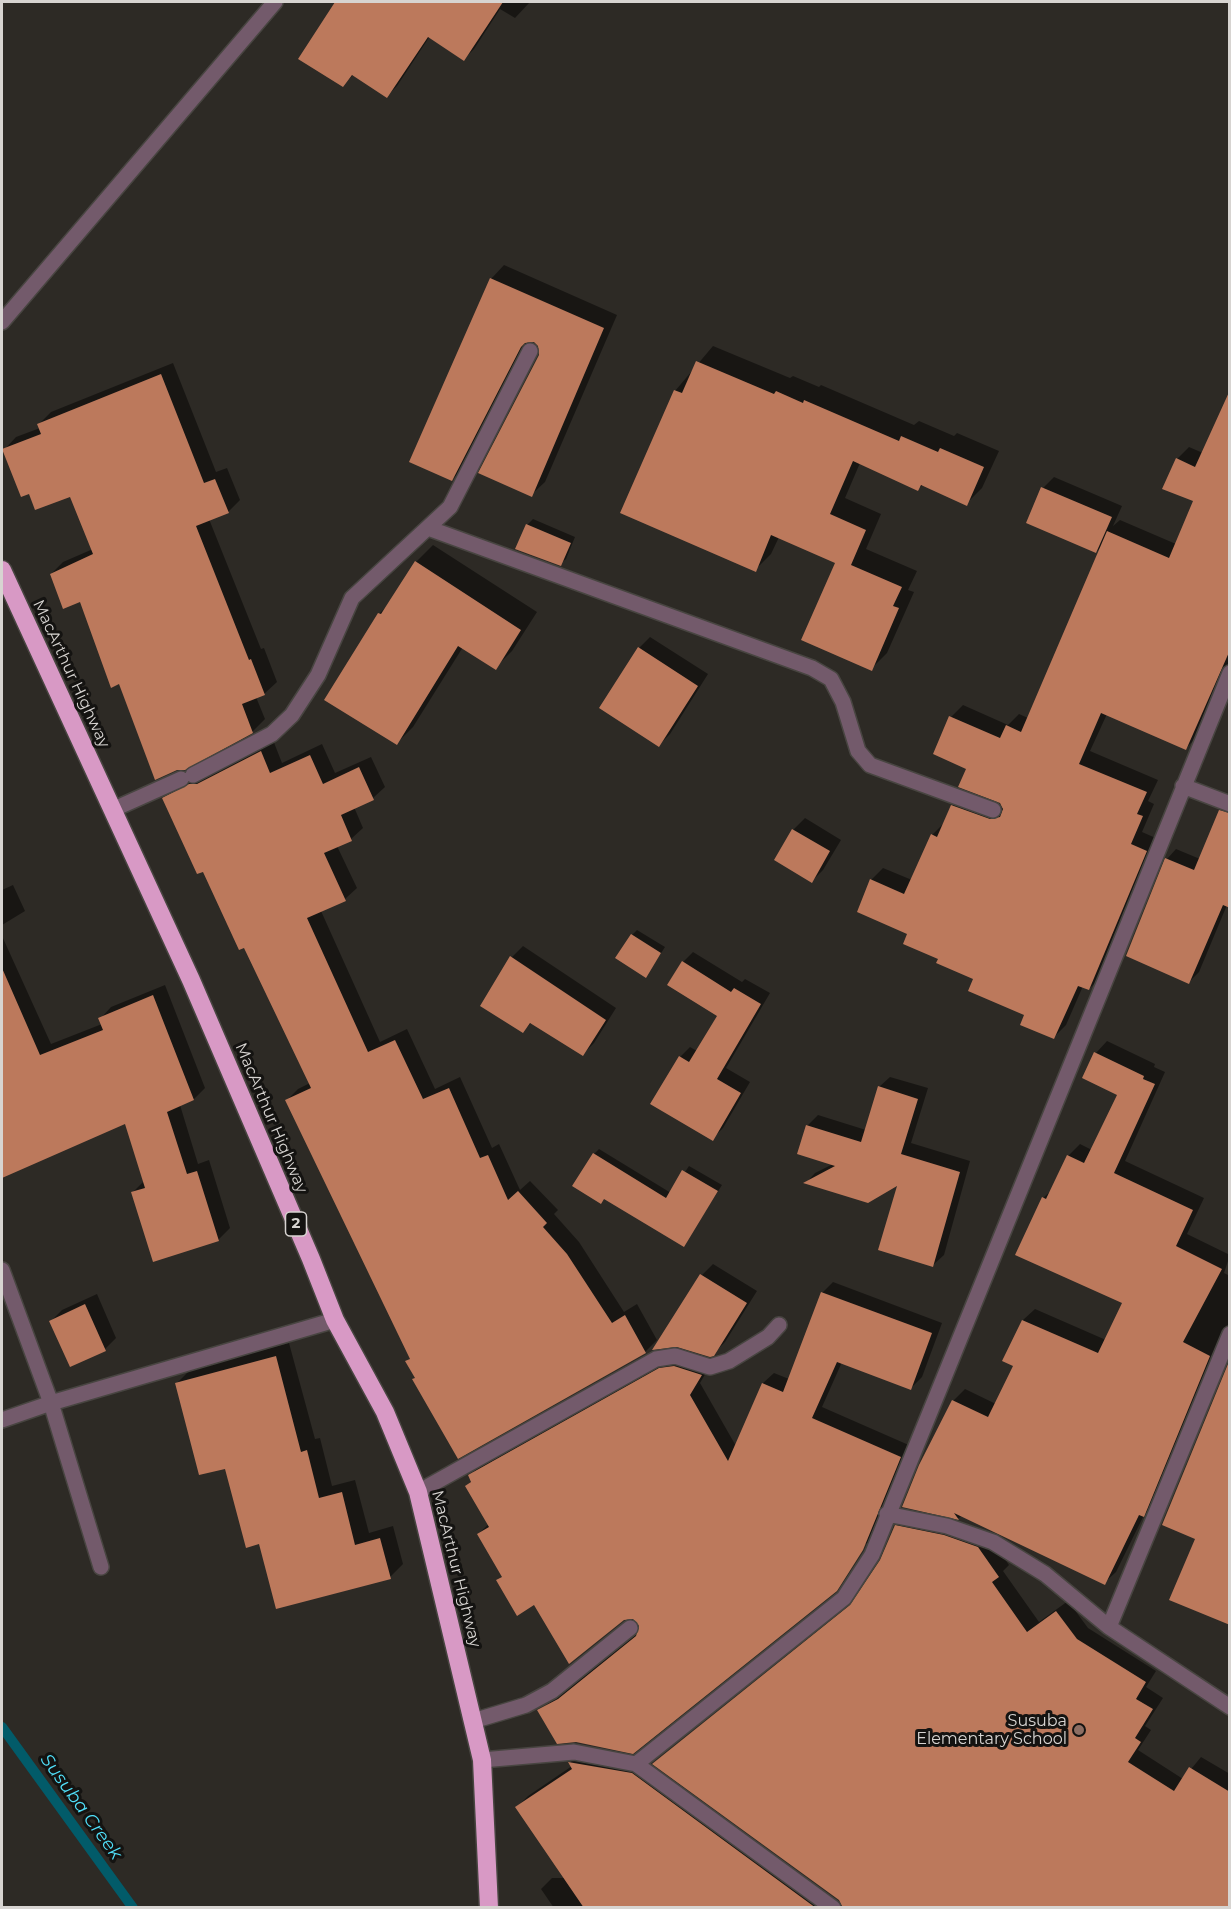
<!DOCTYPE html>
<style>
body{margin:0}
#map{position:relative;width:1231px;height:1909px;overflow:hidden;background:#2d2a25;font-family:Montserrat,sans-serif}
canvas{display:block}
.frame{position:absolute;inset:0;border:3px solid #d7d4d1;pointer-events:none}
</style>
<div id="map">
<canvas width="1231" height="1909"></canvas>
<div class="frame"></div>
</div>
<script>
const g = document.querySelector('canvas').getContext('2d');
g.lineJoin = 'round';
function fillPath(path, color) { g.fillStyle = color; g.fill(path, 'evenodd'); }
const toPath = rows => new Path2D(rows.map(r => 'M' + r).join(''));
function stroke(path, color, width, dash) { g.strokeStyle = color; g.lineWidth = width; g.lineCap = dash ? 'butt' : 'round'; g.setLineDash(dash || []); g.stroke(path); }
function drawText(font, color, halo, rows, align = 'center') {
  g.font = font + ' Montserrat,sans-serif'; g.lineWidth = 6; g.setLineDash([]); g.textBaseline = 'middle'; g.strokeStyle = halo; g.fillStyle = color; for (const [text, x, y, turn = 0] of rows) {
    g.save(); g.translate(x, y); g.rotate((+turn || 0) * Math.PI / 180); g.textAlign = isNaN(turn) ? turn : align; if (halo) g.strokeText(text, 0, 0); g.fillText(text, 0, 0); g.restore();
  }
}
fillPath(toPath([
 [340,2,530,2,515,18,500,9,474,49,464,59,430,36,397,86,387,96,354,74,343,85,331,10],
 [504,265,617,315,545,482,531,495,540,356,540,346,534,341,530,341,465,466,452,480,491,279],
 [713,346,790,378,793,376,819,387,821,385,914,425,919,421,954,436,957,433,999,451,982,488,966,504,923,485,918,489,860,463,845,498,881,514,866,549,917,571,908,590,914,592,887,653,871,669,837,562,779,537,771,554,755,570,675,391],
 [173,363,216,472,227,468,240,500,228,512,209,519,261,649,264,648,277,682,264,694,256,697,265,719,253,731,184,769,177,769,120,682,81,600,51,574,63,562,93,549,70,495,30,492,4,450,16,437,40,428,39,424,51,412],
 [1230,406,1230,663,1198,736,1186,748,1107,714,1090,751,1158,780,1148,801,1154,804,1142,832,1158,839,1101,977,1089,989,1083,986,1066,1025,1054,1037,975,978,940,958,909,933,871,880,883,868,912,880,932,835,944,823,952,806,964,794,1005,809,968,768,951,717,963,705,1008,725,1019,714,1028,718,1102,546,1096,552,1043,488,1054,477,1122,506,1113,526,1120,520,1176,544,1195,501,1177,459,1189,447,1203,453],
 [533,519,575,537,566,559,560,564,517,548,528,524],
 [433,545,537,612,512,651,495,668,463,647,413,727,397,743,379,614,389,604,416,562],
 [650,637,708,674,670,734,659,745,639,648],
 [273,740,282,763,322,744,335,773,371,757,385,787,373,798,354,807,363,828,351,839,337,846,357,888,345,899,321,911,380,1042,407,1029,435,1089,460,1077,492,1148,499,1144,520,1190,530,1181,558,1210,554,1214,579,1242,624,1312,637,1304,657,1340,645,1352,458,1457,407,1362,411,1358,287,1100,298,1089,310,1083,244,946,164,799,176,787],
 [805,818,841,840,823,870,812,881,776,860,793,830],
 [1176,849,1200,859,1227,905,1199,972,1189,982,1167,859],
 [13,885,25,911,2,925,2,890],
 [637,930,665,947,646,976,632,935],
 [2,936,51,1044,102,1024,100,1019,111,1007,165,985,205,1088,194,1099,180,1105,198,1164,209,1160,230,1228,218,1240,132,1193,144,1181,126,1122,9,1173,2,1157],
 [523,946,616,1008,594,1043,583,1054,532,1022,523,1031,482,1006,512,957],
 [693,952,742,982,745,979,770,993,726,1068,750,1082,723,1128,712,1139,680,1057,690,1047,697,1051,719,1016,683,962],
 [1107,1041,1155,1064,1154,1067,1165,1072,1125,1161,1204,1198,1187,1234,1230,1255,1224,1273,1230,1276,1230,1324,1155,1504,1144,1515,1116,1572,1104,1583,962,1515,959,1518,904,1506,953,1401,965,1389,996,1404,1015,1366,1023,1320,1035,1309,1106,1340,1124,1302,1043,1198,1053,1189,1068,1156,1080,1144,1092,1150,1119,1094,1096,1053],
 [890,1077,928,1088,911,1143,970,1161,944,1255,933,1265,899,1183,806,1183,815,1173,833,1164,807,1126,818,1115,866,1130,879,1087],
 [599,1149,671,1193,689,1166,722,1185,684,1245,605,1198,594,1154],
 [713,1264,757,1291,725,1342,713,1354,678,1345,702,1275],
 [833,1282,942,1323,922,1377,911,1388,842,1362,822,1407,911,1446,874,1538,846,1580,869,1545,866,1543,837,1588,576,1741,539,1711,641,1631,639,1622,633,1617,535,1603,498,1581,503,1576,478,1534,489,1524,467,1486,472,1480,470,1476,480,1465,671,1358,711,1364,700,1383,736,1446,763,1383,774,1373,789,1379,822,1293],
 [97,1294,116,1338,105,1349,51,1321,62,1310],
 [289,1343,315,1439,320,1438,332,1486,355,1480,369,1533,393,1526,403,1564,390,1577,260,1542,226,1467,177,1383,190,1370],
 [907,1515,989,1536,1009,1565,1003,1571,1039,1622,1068,1601,1088,1628,1156,1671,1146,1687,1163,1698,1145,1726,1151,1730,1138,1750,1183,1779,1201,1757,1230,1774,1230,1908,554,1908,541,1889,552,1878,566,1878,517,1807,528,1796,572,1766,570,1763,580,1752,643,1763,839,1905,843,1906,840,1899,654,1763,855,1601,882,1561,896,1526]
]), '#0007');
stroke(toPath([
 [2,1727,133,1908]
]), '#025b69', 10);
fillPath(toPath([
 [335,2,503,2,464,61,428,37,387,98,352,75,343,87,298,59],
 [490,278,604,328,532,497,478,473,539,355,538,346,534,342,525,343,521,347,452,481,409,462],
 [696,361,774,394,776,391,803,403,804,400,899,441,901,436,938,452,940,448,984,467,967,506,921,485,918,491,853,461,830,514,866,530,851,565,902,587,893,606,899,608,872,671,801,640,835,563,771,535,756,572,620,513,674,390,682,393],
 [161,374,204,483,215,479,229,513,196,526,249,660,251,659,265,695,242,704,253,733,185,770,177,770,155,780,119,684,111,688,80,602,63,609,50,574,93,554,70,497,35,510,29,494,21,497,2,449,41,434,37,424],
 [1230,390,1230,650,1186,750,1101,713,1079,764,1147,792,1137,814,1143,816,1131,844,1147,851,1089,990,1078,986,1054,1039,1020,1025,1024,1015,968,991,973,979,936,963,938,959,903,944,907,934,857,912,870,879,904,894,931,834,937,837,951,805,990,819,1000,817,1003,809,1000,803,958,787,966,769,933,754,949,716,1000,738,1006,725,1021,732,1107,531,1169,558,1193,501,1162,489,1176,458,1195,467],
 [1041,487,1112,517,1096,553,1026,523],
 [526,524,571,543,561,566,515,549],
 [415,561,521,630,496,670,458,646,397,745,324,700,378,613,381,614],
 [638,647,698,686,659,747,599,708],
 [261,751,270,773,310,755,323,784,359,767,374,800,341,815,352,841,324,853,346,901,307,918,368,1052,395,1040,423,1099,449,1088,480,1158,488,1155,508,1200,518,1191,547,1223,543,1227,567,1254,612,1323,625,1315,646,1353,458,1459,412,1379,415,1378,405,1361,410,1359,285,1100,311,1088,244,948,239,950,203,872,197,874,162,798,189,784,197,784],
 [1219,810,1230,813,1230,908,1223,905,1189,984,1126,956,1165,858,1194,870],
 [792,829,830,851,812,883,774,860],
 [631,934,661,953,646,978,615,958],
 [510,956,606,1020,583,1056,530,1023,523,1033,480,1006],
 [682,961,731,992,734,988,761,1004,717,1079,741,1093,713,1141,650,1104,679,1056,689,1062,717,1016,667,985],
 [2,968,40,1055,103,1030,98,1018,153,995,194,1100,167,1112,187,1174,197,1171,219,1241,153,1262,131,1192,145,1188,125,1124,2,1178],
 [1094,1052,1144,1076,1143,1079,1155,1084,1114,1173,1193,1210,1176,1246,1222,1269,1183,1342,1210,1356,1144,1517,1139,1515,1105,1585,954,1513,959,1520,902,1507,919,1465,952,1400,988,1417,1013,1366,1002,1361,1022,1320,1098,1353,1122,1303,1015,1255,1042,1197,1046,1199,1067,1155,1084,1163,1117,1095,1082,1078],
 [878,1086,918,1099,901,1154,960,1172,933,1267,878,1250,897,1186,868,1203,803,1183,835,1166,797,1154,806,1125,861,1142],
 [593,1153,666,1198,682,1170,718,1191,684,1247,604,1199,601,1204,572,1186],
 [700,1274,747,1303,714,1356,710,1357,677,1347,652,1350],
 [821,1292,932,1333,911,1390,837,1362,812,1418,901,1457,863,1550,837,1591,633,1754,576,1742,557,1744,537,1710,558,1699,636,1636,639,1626,633,1619,624,1620,569,1664,534,1605,517,1616,496,1580,502,1577,477,1534,489,1527,465,1486,471,1482,468,1475,659,1368,674,1366,702,1375,690,1395,728,1461,762,1383,783,1392],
 [85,1304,106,1351,70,1367,49,1321],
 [276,1356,301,1452,307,1450,319,1498,342,1492,355,1545,380,1538,391,1579,276,1609,259,1544,246,1548,225,1469,199,1475,175,1383],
 [1228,1364,1230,1365,1230,1625,1169,1600,1195,1539,1162,1525],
 [895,1525,944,1535,978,1547,999,1577,992,1582,1027,1632,1056,1611,1077,1639,1146,1682,1136,1699,1153,1709,1135,1738,1141,1742,1128,1762,1174,1791,1189,1767,1230,1792,1230,1908,843,1908,839,1900,652,1764,850,1605,880,1560],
 [568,1762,632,1773,816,1908,584,1908,515,1807,572,1769]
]), '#bc795c');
const minor = toPath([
 [2,322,275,2],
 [428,528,812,668,831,679,843,702,858,751,870,765,993,810],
 [193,775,272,734,292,715,318,675,352,598,450,507,530,351],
 [1183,786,1230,804],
 [112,810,181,779],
 [2,1270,51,1403,2,1420],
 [418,1492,656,1359,675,1356,710,1367,729,1361,768,1337,779,1325],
 [887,1514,947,1526,993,1542,1045,1574,1109,1627,1230,1707],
 [101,1567,51,1403,335,1320],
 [1109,1627,1230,1334],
 [473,1721,526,1705,552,1691,630,1628],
 [482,1760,574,1752,636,1764,833,1908],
 [636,1764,844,1598,872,1555,1230,673]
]);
const highway = toPath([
 [2,570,191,980,311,1259,335,1320,385,1412,418,1492,482,1760,489,1908]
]);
stroke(minor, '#484541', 18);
stroke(highway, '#484541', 21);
stroke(minor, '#735a6b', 15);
stroke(highway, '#d899c5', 18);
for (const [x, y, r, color] of [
 [1079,1730,6,"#8d6e63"]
]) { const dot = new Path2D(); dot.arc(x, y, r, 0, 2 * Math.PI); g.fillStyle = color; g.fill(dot); stroke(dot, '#141311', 2); }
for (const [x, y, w] of [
 [296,1224,21]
]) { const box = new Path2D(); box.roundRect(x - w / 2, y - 12, w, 24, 4.5); g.fillStyle = '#141311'; g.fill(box); stroke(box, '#d7d4d1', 1.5); }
drawText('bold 15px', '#d7d4d1', null, [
 ["2",296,1224]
]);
drawText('16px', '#d7d4d1', '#141311', [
 ["MacArthur Highway",71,674,65],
 ["MacArthur Highway",271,1118,67],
 ["MacArthur Highway",456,1569,76]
]);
drawText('16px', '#d7d4d1', '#141311', [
 ["Susuba",1067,1721],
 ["Elementary School",1067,1739]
], 'right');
drawText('italic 18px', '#50def8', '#141311', [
 ["Susuba Creek",81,1807,54]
]);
</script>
